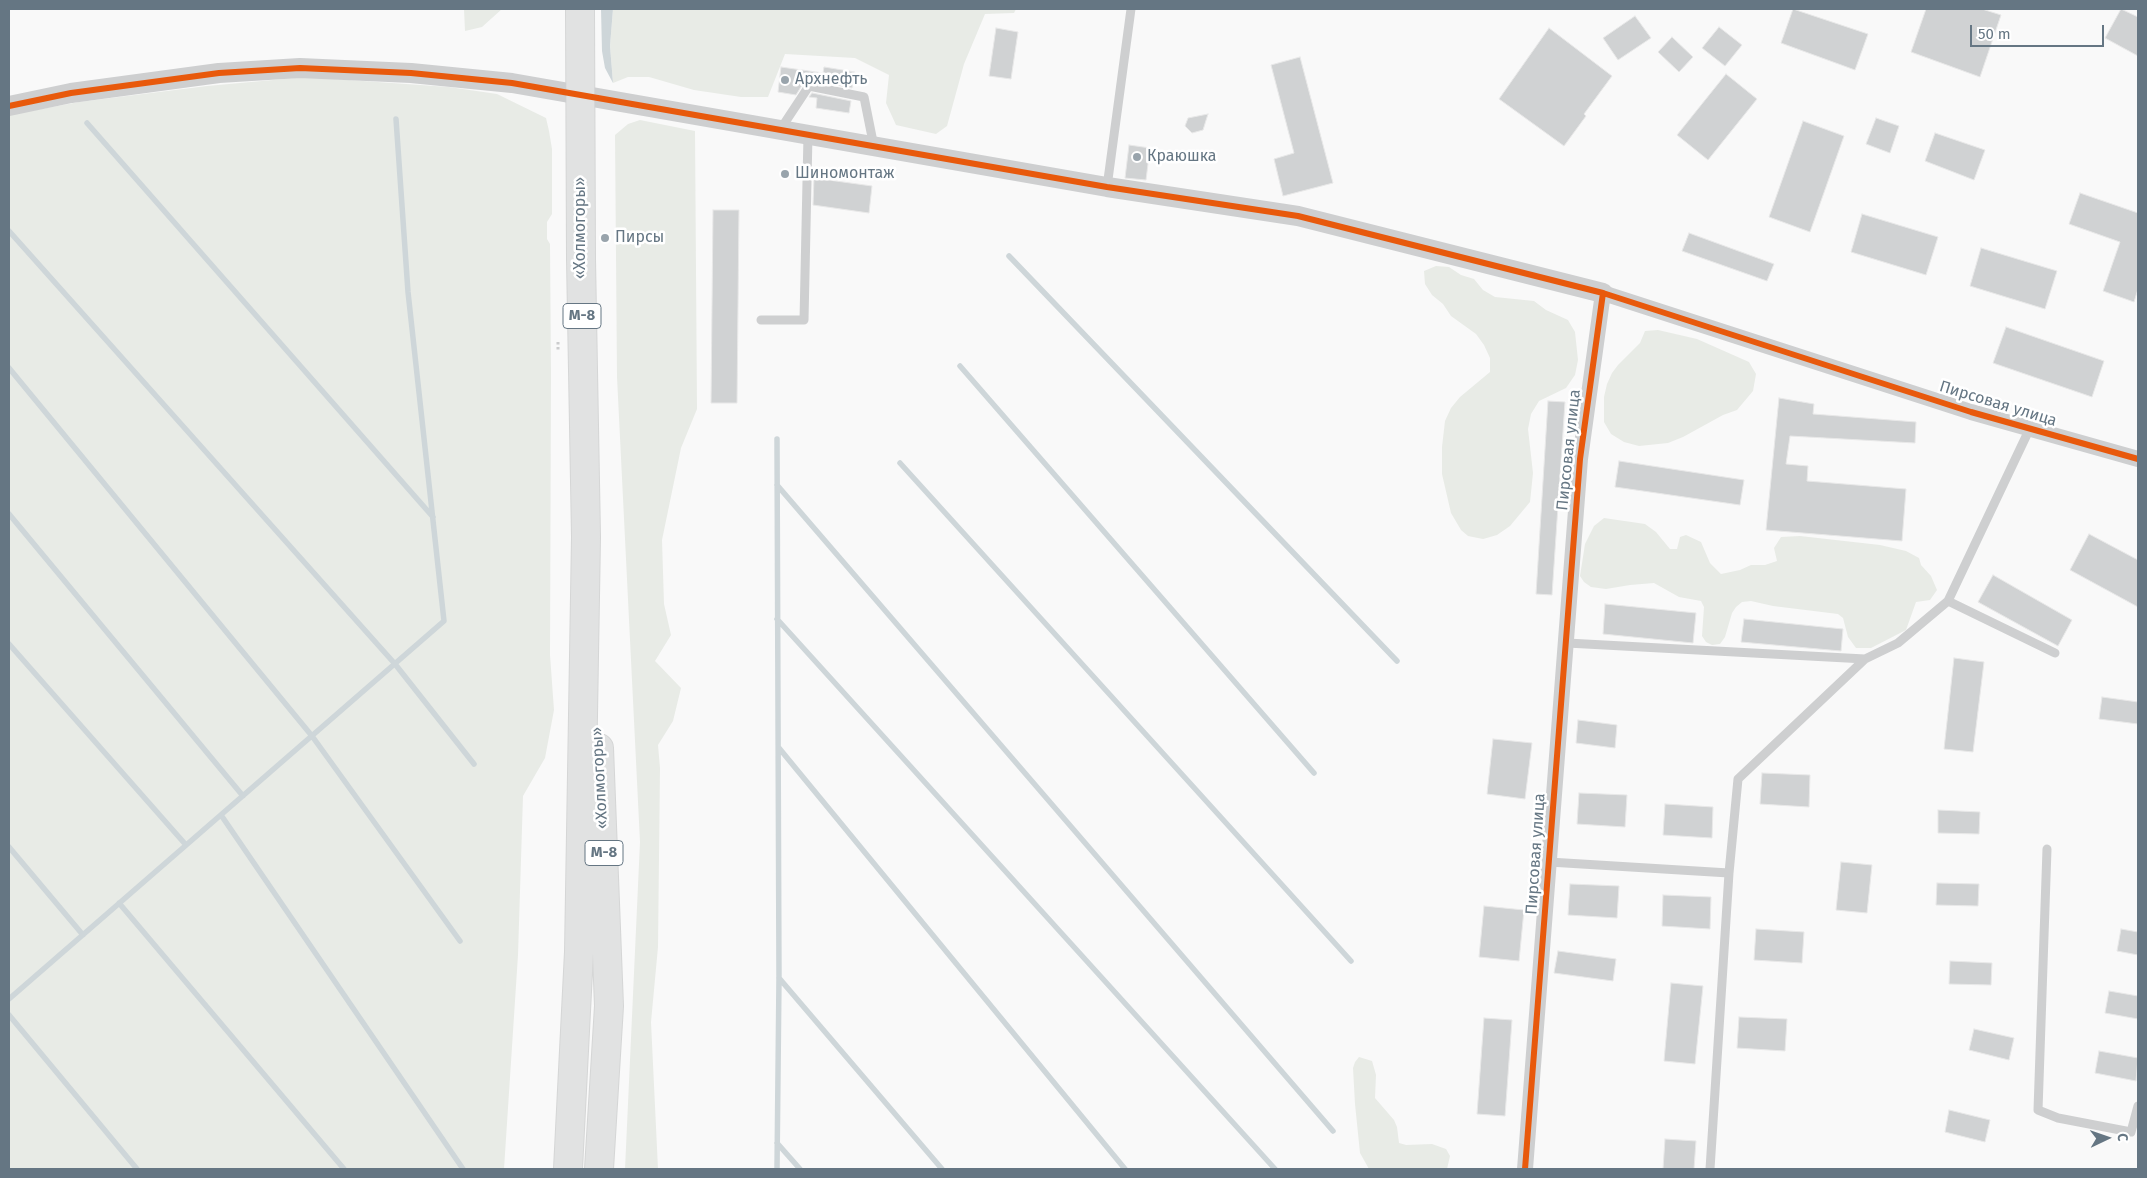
<!DOCTYPE html>
<meta charset="utf-8">
<style>
body{margin:0}
#map{position:relative;width:2147px;height:1178px;overflow:hidden;background:#f9f9f9;font-family:"Fira Sans",sans-serif}
canvas{display:block}
.frame{position:absolute;inset:0;border:10px solid #657683;pointer-events:none}
.north{position:absolute;left:2082px;top:1113px;width:50px;height:50px;-webkit-text-stroke:4px #fff;paint-order:stroke;rotate:87deg;font-size:14px;font-weight:700;line-height:20px;text-align:center;color:#657683}
.north::after{content:'';display:block;margin:auto;width:18px;height:22px;background:#657683;clip-path:polygon(50% 0,100% 100%,50% 72%,0 100%)}
.scale{position:absolute;left:1970px;top:25px;width:134px;height:22px;box-sizing:border-box;border:2px solid #657683;border-top:0;padding-left:6px;font-size:15px;line-height:18px;white-space:nowrap;color:#657683;-webkit-text-stroke:4px #fff;paint-order:stroke}
</style>
<div id="map">
<canvas width="2147" height="1178"></canvas>
<div class="frame"></div>
<div class="north">С</div>
<div class="scale">50 m</div>
</div>
<script>
const g = document.querySelector('canvas').getContext('2d');
g.lineJoin = 'round';
function fillPath(path, color) { g.fillStyle = color; g.fill(path, 'evenodd'); }
const toPath = rows => new Path2D(rows.map(r => 'M' + r).join(''));
function stroke(path, color, width, dash) { g.strokeStyle = color; g.lineWidth = width; g.lineCap = dash ? 'butt' : 'round'; g.setLineDash(dash || []); g.stroke(path); }
function drawText(font, color, halo, rows, align = 'center') {
  g.font = font + ' "Fira Sans",sans-serif'; g.lineWidth = 5; g.setLineDash([]); g.textBaseline = 'middle'; g.strokeStyle = halo; g.fillStyle = color; for (const [text, x, y, turn = 0] of rows) {
    g.save(); g.translate(x, y); g.rotate((+turn || 0) * Math.PI / 180); g.textAlign = isNaN(turn) ? turn : align; if (halo) g.strokeText(text, 0, 0); g.fillText(text, 0, 0); g.restore();
  }
}
fillPath(toPath([
 [464,9,502,9,482,27,465,31],
 [613,9,1016,9,1014,13,985,14,964,64,947,126,936,134,896,125,886,103,889,75,855,58,785,54,768,97,741,97,694,90,649,77,628,77,613,83,610,46],
 [306,77,449,87,497,94,546,118,549,131,552,149,552,214,547,222,547,239,550,244,551,373,550,655,554,710,545,758,523,796,518,955,504,1169,9,1169,9,115,79,102,207,86],
 [640,120,695,131,697,409,681,448,662,540,664,604,671,635,655,661,681,688,673,721,658,745,660,768,658,947,651,1022,658,1169,625,1169,640,842,617,377,615,135,628,124],
 [1436,266,1449,267,1461,275,1474,279,1483,290,1495,297,1534,301,1546,310,1568,320,1575,332,1578,360,1575,375,1566,388,1539,401,1531,414,1528,429,1533,473,1530,502,1510,526,1497,535,1483,539,1468,536,1461,530,1451,513,1442,474,1442,447,1445,421,1451,408,1460,397,1490,372,1490,358,1484,345,1476,334,1451,316,1443,304,1432,295,1425,284,1424,271],
 [1658,330,1697,339,1749,362,1756,374,1753,391,1737,410,1723,415,1683,437,1668,443,1639,446,1624,442,1611,434,1604,422,1604,397,1607,384,1612,373,1618,365,1640,343,1645,331],
 [1604,518,1645,524,1656,532,1670,549,1677,549,1680,537,1686,535,1701,542,1710,563,1721,574,1740,570,1751,565,1765,565,1777,561,1774,548,1781,537,1800,536,1880,545,1906,551,1919,558,1921,565,1931,576,1937,590,1930,600,1916,602,1906,630,1871,648,1856,648,1848,637,1843,618,1838,614,1773,606,1751,601,1742,602,1736,607,1732,613,1725,637,1720,644,1712,645,1706,642,1702,636,1704,607,1701,601,1679,597,1654,583,1630,585,1606,589,1591,587,1584,582,1580,576,1585,544,1594,526],
 [1359,1057,1372,1061,1376,1075,1375,1098,1394,1120,1397,1127,1399,1143,1406,1145,1432,1144,1446,1149,1450,1156,1447,1169,1369,1169,1360,1153,1355,1104,1353,1068,1355,1062]
]), '#e8ebe6');
fillPath(toPath([
 [601,9,613,9,610,46,613,83,605,68,602,51]
]), '#ced6d9');
stroke(toPath([
 [87,123,433,517],
 [9,231,395,664,474,764],
 [1009,256,1397,661],
 [960,366,1314,773],
 [9,368,312,736,460,941],
 [900,463,1351,961],
 [777,485,1333,1131],
 [9,514,243,796],
 [777,619,1275,1169],
 [9,644,186,845],
 [779,748,1125,1169],
 [221,815,463,1169],
 [9,847,83,935],
 [119,903,344,1169],
 [779,978,942,1169],
 [9,999,444,621,408,292,396,119],
 [9,1015,137,1169],
 [777,1143,800,1169],
 [777,1169,779,978,777,439]
]), '#ced6d9', 5.5);
const building = toPath([
 [1793,9,1868,34,1855,70,1781,43,1793,9],
 [1926,9,1982,9,2001,15,1980,77,1911,52,1926,9],
 [2121,9,2138,17,2138,56,2105,38,2121,9],
 [1635,16,1651,38,1618,60,1603,38,1635,16],
 [1719,27,1742,45,1725,66,1702,48,1719,27],
 [996,28,1018,32,1011,79,989,76,996,28],
 [1549,28,1612,76,1584,114,1586,116,1564,146,1499,99,1549,28],
 [1672,37,1693,57,1679,72,1658,52,1672,37],
 [1300,57,1333,183,1283,196,1274,159,1294,153,1271,65,1300,57],
 [781,67,823,73,824,67,855,72,852,88,810,80,804,82,796,95,778,92,781,67],
 [1726,74,1757,99,1708,160,1677,135,1726,74],
 [812,93,851,101,849,113,816,108,817,98,809,97,812,93],
 [1208,114,1203,130,1192,133,1185,126,1188,118,1208,114],
 [1876,118,1899,126,1890,153,1866,144,1876,118],
 [1803,121,1844,136,1810,232,1769,217,1803,121],
 [1935,133,1985,150,1974,180,1925,161,1935,133],
 [1129,145,1150,148,1146,180,1125,178,1129,145],
 [814,178,872,186,869,213,813,205,814,178],
 [2080,193,2138,213,2138,289,2134,302,2103,291,2120,242,2069,224,2080,193],
 [713,210,739,210,737,403,711,403,713,210],
 [1862,214,1938,237,1926,275,1851,252,1862,214],
 [1689,233,1774,264,1767,281,1682,251,1689,233],
 [1981,248,2057,271,2045,309,1970,286,1981,248],
 [2006,327,2104,361,2092,397,1993,363,2006,327],
 [1779,398,1814,404,1813,414,1916,422,1915,443,1790,436,1786,464,1808,466,1807,481,1906,489,1902,541,1766,530,1779,398],
 [1548,401,1565,402,1552,595,1536,594,1548,401],
 [1619,461,1744,480,1740,505,1615,487,1619,461],
 [2089,534,2138,560,2138,607,2070,570,2089,534],
 [1993,575,2072,620,2058,646,1978,602,1993,575],
 [1605,604,1696,613,1693,643,1603,634,1605,604],
 [1744,619,1843,629,1841,651,1741,642,1744,619],
 [1954,658,1984,662,1973,752,1944,749,1954,658],
 [2102,697,2138,702,2138,724,2099,719,2102,697],
 [1578,720,1617,725,1615,748,1576,743,1578,720],
 [1493,739,1532,743,1525,799,1487,794,1493,739],
 [1762,773,1810,775,1809,807,1760,804,1762,773],
 [1579,793,1627,795,1625,827,1577,824,1579,793],
 [1665,804,1713,807,1712,838,1663,835,1665,804],
 [1938,810,1980,812,1979,834,1938,833,1938,810],
 [1841,862,1872,865,1867,913,1836,910,1841,862],
 [1937,883,1979,884,1978,906,1936,905,1937,883],
 [1570,884,1619,886,1617,918,1568,915,1570,884],
 [1663,895,1711,897,1710,929,1662,926,1663,895],
 [1484,906,1524,910,1519,961,1479,957,1484,906],
 [1756,929,1804,932,1802,963,1754,960,1756,929],
 [2121,929,2138,932,2138,955,2117,951,2121,929],
 [1558,951,1616,959,1613,981,1554,973,1558,951],
 [1950,961,1992,963,1991,985,1949,984,1950,961],
 [1671,983,1703,986,1695,1064,1664,1061,1671,983],
 [2109,991,2138,996,2138,1019,2105,1013,2109,991],
 [1739,1017,1787,1019,1785,1051,1737,1048,1739,1017],
 [1484,1018,1512,1020,1505,1116,1477,1114,1484,1018],
 [1974,1029,2014,1038,2009,1060,1969,1050,1974,1029],
 [2099,1051,2138,1058,2136,1081,2095,1073,2099,1051],
 [1949,1110,1990,1120,1985,1142,1945,1132,1949,1110],
 [1665,1139,1696,1141,1694,1169,1663,1169,1665,1139]
]);
fillPath(building, '#d0d2d3');
stroke(building, '#e8e8e8', 1);
const trunk = toPath([
 [599,748,609,1006,599,1169],
 [568,1169,579,952,586,537,581,259,580,9]
]);
stroke(trunk, '#d5d6d6', 30);
stroke(toPath([
 [558,342,558,352]
]), '#cbcccd', 3, [2.5, 2.5]);
stroke(toPath([
 [780,130,809,86,864,97,874,147],
 [1107,187,1131,9],
 [761,320,804,320,808,135],
 [1948,601,2030,428],
 [1567,643,1865,659],
 [2047,849,2038,1110,2058,1118,2131,1132,2138,1106],
 [1549,862,1729,873,1710,1169],
 [1729,873,1738,779,1865,659,1898,643,1948,601,2055,653]
]), '#cecfd0', 9);
stroke(toPath([
 [1525,1169,1580,459,1603,293,1971,412,2138,459]
]), '#cecfd0', 16);
stroke(toPath([
 [9,106,71,93,219,73,300,68,411,73,512,83,1107,187,1298,216,1603,293]
]), '#cecfd0', 20);
stroke(trunk, '#e1e2e2', 28);
stroke(toPath([
 [9,106,71,93,219,73,300,68,411,73,512,83,1107,187,1298,216,1603,293,1971,412,2138,459],
 [1525,1169,1580,459,1603,293]
]), '#e8590c', 6);
for (const [x, y, r, color] of [
 [785,80,5,"#99a4ac"],
 [1137,157,5,"#99a4ac"],
 [785,174,5,"#99a4ac"],
 [605,238,5,"#99a4ac"]
]) { const dot = new Path2D(); dot.arc(x, y, r, 0, 2 * Math.PI); g.fillStyle = color; g.fill(dot); stroke(dot, '#fff', 2); }
for (const [x, y, w] of [
 [582,316,38],
 [604,853,38]
]) { const box = new Path2D(); box.roundRect(x - w / 2, y - 12.5, w, 25, 4); g.fillStyle = '#fff'; g.fill(box); stroke(box, '#657683', 1); }
drawText('bold 15px', '#657683', null, [
 ["М-8",582,316],
 ["М-8",604,853]
]);
drawText('16px', '#657683', '#fff', [
 ["Архнефть",795,80],
 ["Краюшка",1147,157],
 ["Шиномонтаж",795,174],
 ["Пирсы",615,238]
], 'left');
drawText('16px', '#657683', '#fff', [
 ["«Холмогоры»",581,228,-90],
 ["Пирсовая улица",1998,404,17],
 ["Пирсовая улица",1569,450,-84],
 ["«Холмогоры»",600,778,-93],
 ["Пирсовая улица",1536,854,-86]
]);
</script>
